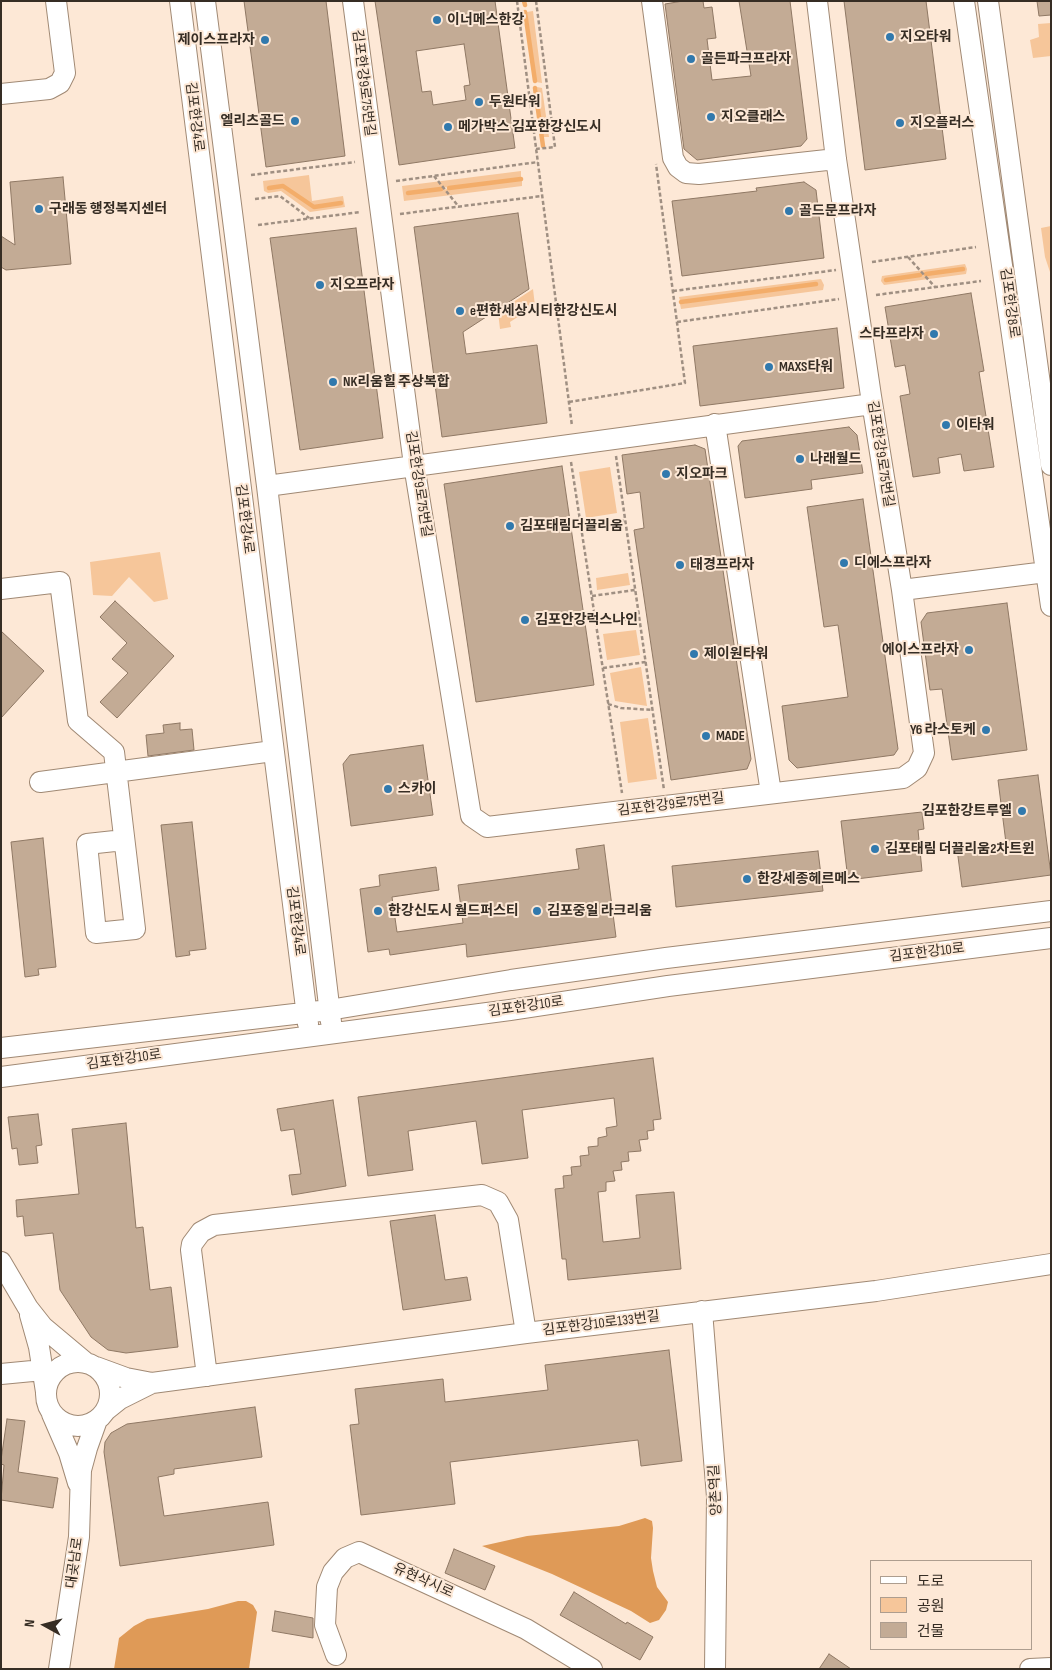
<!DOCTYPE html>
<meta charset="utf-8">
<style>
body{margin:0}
#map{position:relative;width:1052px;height:1670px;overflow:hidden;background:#fde8d6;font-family:"Sofia Sans Condensed","Noto Sans KR",sans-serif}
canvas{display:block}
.frame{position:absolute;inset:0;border:2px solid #362d24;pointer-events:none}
.legend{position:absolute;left:870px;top:1560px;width:162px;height:90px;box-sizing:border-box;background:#fde8d6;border:1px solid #ad9d8f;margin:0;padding:6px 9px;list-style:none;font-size:15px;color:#362d24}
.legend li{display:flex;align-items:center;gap:10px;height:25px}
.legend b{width:25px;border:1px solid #ad9d8f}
.north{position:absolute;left:20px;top:1600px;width:50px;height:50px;-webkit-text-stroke:4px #fde8d6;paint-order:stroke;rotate:277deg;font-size:14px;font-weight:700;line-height:20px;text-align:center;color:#362d24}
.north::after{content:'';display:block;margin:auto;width:18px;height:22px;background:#362d24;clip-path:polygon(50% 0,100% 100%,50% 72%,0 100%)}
</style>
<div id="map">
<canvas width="1052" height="1670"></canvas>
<div class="frame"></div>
<ul class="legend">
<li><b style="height:6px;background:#fff"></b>도로</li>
<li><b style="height:14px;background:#f6c69a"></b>공원</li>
<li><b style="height:14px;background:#c3ab95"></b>건물</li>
</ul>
<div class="north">N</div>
</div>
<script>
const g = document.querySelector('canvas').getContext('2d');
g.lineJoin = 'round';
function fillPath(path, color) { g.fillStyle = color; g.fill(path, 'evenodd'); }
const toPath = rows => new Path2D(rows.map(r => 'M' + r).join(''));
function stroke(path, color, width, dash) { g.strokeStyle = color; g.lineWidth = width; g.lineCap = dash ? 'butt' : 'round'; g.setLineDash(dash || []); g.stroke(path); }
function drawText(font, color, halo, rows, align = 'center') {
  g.font = font + ' "Sofia Sans Condensed","Noto Sans KR",sans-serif'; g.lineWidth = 4; g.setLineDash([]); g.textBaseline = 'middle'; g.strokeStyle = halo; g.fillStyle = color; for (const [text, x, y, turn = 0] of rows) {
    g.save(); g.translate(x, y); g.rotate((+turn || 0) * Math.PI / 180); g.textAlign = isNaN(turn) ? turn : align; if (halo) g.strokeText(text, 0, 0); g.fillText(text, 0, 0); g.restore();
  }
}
fillPath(toPath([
 [533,11,542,83,536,82,527,12],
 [1051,23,1051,56,1033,58,1030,40,1039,37,1038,24],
 [537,87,542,88,549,137,543,137],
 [521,171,521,178,408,192,407,194,522,180,522,186,404,201,402,186],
 [309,175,312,201,343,196,345,207,310,212,281,191,268,193,264,191,263,181],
 [1051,226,1051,275,1045,257,1041,228],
 [965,264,967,269,966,274,884,285,881,281,882,276],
 [821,279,824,285,823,290,681,309,680,304,816,284,680,301,679,297],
 [533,289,535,306,510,322,511,327,500,329,498,312],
 [610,467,617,513,586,518,579,472],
 [160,552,168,599,154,602,129,577,112,596,93,595,90,562],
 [628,573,630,585,597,590,596,578],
 [636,630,640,655,607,660,603,634],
 [641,667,647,706,615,701,610,673],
 [648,718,657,779,628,783,620,722]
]), '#f6c69a');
fillPath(toPath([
 [645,1518,652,1521,653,1528,651,1558,653,1571,657,1587,668,1602,666,1610,659,1620,650,1623,631,1611,552,1574,482,1546,527,1536,619,1526],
 [238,1601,246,1601,253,1605,257,1612,249,1669,114,1669,119,1638,134,1626,147,1619,208,1609]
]), '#df9a57');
stroke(toPath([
 [524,1,525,5],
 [525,12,535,81],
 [535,88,543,146],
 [269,188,283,186,314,207,341,203],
 [449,188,521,179],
 [408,193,441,189],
 [926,274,963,269],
 [886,280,920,275],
 [681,302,816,284]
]), '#f3ad6a', 4.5);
const building = toPath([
 [244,1,326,1,345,156,266,167,244,1],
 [375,1,495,1,515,148,399,165,375,1],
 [464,44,470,85,464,86,466,100,433,105,431,91,422,92,416,51,464,44],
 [683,1,703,1,704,8,712,7,716,38,707,39,712,80,751,76,739,1,790,1,807,139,801,146,697,160,684,149,665,4,683,1],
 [844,1,926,1,946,159,865,170,844,1],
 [1037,1,1051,1,1051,15,1039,16,1037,1],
 [63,177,71,264,6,270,1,267,1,236,15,245,10,182,63,177],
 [804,182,816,190,824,258,682,276,672,201,757,191,756,188,804,182],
 [518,213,529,289,463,332,466,354,537,345,547,423,442,437,414,227,518,213],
 [356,228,383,438,300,450,270,238,356,228],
 [971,293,984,371,979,372,994,467,964,471,961,454,938,458,940,473,913,477,900,396,910,394,905,365,895,367,885,307,971,293],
 [837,328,844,388,700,406,693,346,837,328],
 [849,427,857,435,863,473,811,480,812,489,745,498,738,446,742,441,849,427],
 [695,445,705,449,751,759,747,769,671,780,634,530,644,528,640,492,627,494,622,455,695,445],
 [562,466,594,685,476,702,444,484,562,466],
 [863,499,898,749,894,755,797,768,789,760,782,706,848,697,838,625,824,627,807,507,863,499],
 [115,601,174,656,117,718,100,702,128,673,112,659,127,643,100,617,115,601],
 [1007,603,1027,750,952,760,942,689,930,690,921,622,927,613,1007,603],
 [1,631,44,671,1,718,1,631],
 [180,723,180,730,192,729,194,750,148,756,146,735,164,733,163,725,180,723],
 [423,745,433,815,351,826,343,764,350,755,423,745],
 [1038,775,1051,875,962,887,957,849,1006,843,998,780,1038,775],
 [922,812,924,829,918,830,922,871,848,880,841,821,922,812],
 [192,822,206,949,189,951,190,955,176,957,161,825,192,822],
 [43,838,56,967,38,969,39,975,25,977,11,842,43,838],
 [604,845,616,937,467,957,466,944,390,955,389,949,368,952,360,889,380,886,379,875,436,867,439,890,392,897,397,932,463,923,458,885,579,869,576,849,604,845],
 [818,851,823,891,676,907,672,866,818,851],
 [653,1058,661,1119,653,1120,654,1130,647,1131,648,1139,639,1140,641,1151,628,1152,629,1161,621,1162,622,1170,613,1171,615,1181,606,1182,606,1191,598,1192,603,1242,640,1238,636,1195,674,1192,681,1269,568,1280,566,1259,562,1259,555,1189,564,1188,563,1176,572,1175,571,1167,581,1166,580,1156,589,1155,588,1147,598,1146,598,1138,607,1136,606,1128,617,1126,614,1098,522,1110,528,1158,482,1164,476,1121,408,1131,413,1170,368,1176,358,1097,653,1058],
 [333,1100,346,1186,292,1195,289,1175,301,1174,294,1129,281,1131,277,1109,333,1100],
 [38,1114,42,1145,36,1146,38,1163,19,1165,17,1148,12,1149,8,1117,38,1114],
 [126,1123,136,1228,143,1227,150,1290,171,1287,178,1347,126,1353,108,1350,91,1337,60,1290,53,1233,25,1236,23,1216,17,1217,16,1200,79,1194,72,1129,126,1123],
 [435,1215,445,1280,467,1277,471,1300,403,1310,390,1221,435,1215],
 [669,1350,682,1461,641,1466,638,1440,450,1462,455,1504,361,1515,350,1425,359,1424,355,1389,443,1379,445,1402,548,1390,545,1365,669,1350],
 [255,1407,262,1457,174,1469,174,1474,158,1477,164,1516,268,1502,274,1545,120,1566,104,1452,105,1442,111,1433,127,1424,255,1407],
 [7,1419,25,1421,18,1472,58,1478,53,1508,1,1500,4,1465,1,1464,1,1460,7,1419],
 [454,1549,495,1566,485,1590,445,1573,454,1549],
 [574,1592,626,1624,627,1622,653,1637,640,1660,560,1615,574,1592],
 [275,1611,313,1618,313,1638,272,1631,275,1611],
 [829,1654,851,1669,819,1669,829,1654]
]);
fillPath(building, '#c3ab95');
stroke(building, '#8f7864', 1);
const minor = toPath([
 [180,1,308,1024],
 [205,1,267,486,331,1022],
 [353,1,414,465,471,816,487,827,903,778,917,768,924,753,902,590,871,396,836,159,817,1],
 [652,1,673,158,678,167,686,173,699,174,836,159],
 [964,1,1051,606],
 [988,1,1051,465],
 [1,94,49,89,60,83,65,73,56,1],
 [715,424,771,793],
 [267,486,872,404],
 [1,589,60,582,78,721,114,752,135,929,96,933,87,844,124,840],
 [902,590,1046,572],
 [40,782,273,751],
 [1,1048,329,1010,511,980,666,958,1051,911],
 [1,1077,510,1010,668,986,1051,938],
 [1,1262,28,1308,43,1327,86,1363],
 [702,1311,717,1497,715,1669],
 [30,1315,39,1347,46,1392],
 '46 1394a32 32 0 1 1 64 0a32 32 0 1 1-64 0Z',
 [96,1367,126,1378,152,1383,526,1333,876,1291,1051,1264],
 [1,1374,43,1370],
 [207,1376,191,1250,192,1244,201,1232,214,1225,223,1224,482,1195,498,1202,508,1220,526,1333],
 [105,1411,120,1399,152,1383],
 [52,1414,69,1453,78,1483],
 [336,1655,325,1625,327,1587,333,1572,345,1558,359,1552,526,1629,592,1669],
 [59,1669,79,1537,81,1470,87,1448,97,1420],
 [1030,1669,1051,1668]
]);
stroke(minor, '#a08974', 22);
stroke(toPath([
 [517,1,572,426],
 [536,1,555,147,536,149],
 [251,175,355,162],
 [434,176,459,207],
 [396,181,538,162],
 [255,199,280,196,309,218],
 [400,214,542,196],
 [258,225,361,212],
 [908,257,935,287],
 [872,262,976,247],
 [673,291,836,270],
 [876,295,981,281],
 [677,322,839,299],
 [569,402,685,383,656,164],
 [616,456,664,790],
 [571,462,622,793],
 [581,527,625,520],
 [592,596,635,590],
 [596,624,639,618],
 [603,668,646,662],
 [608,704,621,708,653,710]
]), '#9f8f82', 2.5, [4, 2.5]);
stroke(minor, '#fff', 20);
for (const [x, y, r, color] of [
 [437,20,5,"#3179ad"],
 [890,37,5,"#3179ad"],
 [265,40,5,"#3179ad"],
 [691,59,5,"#3179ad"],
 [479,102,5,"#3179ad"],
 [711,117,5,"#3179ad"],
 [295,121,5,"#3179ad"],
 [900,123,5,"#3179ad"],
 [448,127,5,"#3179ad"],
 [39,209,5,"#3179ad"],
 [789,211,5,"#3179ad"],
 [320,285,5,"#3179ad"],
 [460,311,5,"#3179ad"],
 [934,334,5,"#3179ad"],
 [769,367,5,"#3179ad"],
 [333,382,5,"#3179ad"],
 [946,425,5,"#3179ad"],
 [800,459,5,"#3179ad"],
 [666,474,5,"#3179ad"],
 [510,526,5,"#3179ad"],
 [844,563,5,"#3179ad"],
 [680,565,5,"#3179ad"],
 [525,620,5,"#3179ad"],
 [969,650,5,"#3179ad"],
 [694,654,5,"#3179ad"],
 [986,730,5,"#3179ad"],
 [706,736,5,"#3179ad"],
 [388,789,5,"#3179ad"],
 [1022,811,5,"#3179ad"],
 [875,849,5,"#3179ad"],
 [747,879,5,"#3179ad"],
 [378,911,5,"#3179ad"],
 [537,911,5,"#3179ad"]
]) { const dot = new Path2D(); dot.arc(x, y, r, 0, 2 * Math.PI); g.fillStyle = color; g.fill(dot); stroke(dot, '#fde8d6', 2); }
drawText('bold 14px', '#362d24', '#fde8d6', [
 ["이너메스한강",447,20],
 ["지오타워",900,37],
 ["제이스프라자",255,40,"right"],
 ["골든파크프라자",701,59],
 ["두원타워",489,102],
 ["지오클래스",721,117],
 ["엘리츠골드",285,121,"right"],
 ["지오플러스",910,123],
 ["메가박스 김포한강신도시",458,127],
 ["구래동 행정복지센터",49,209],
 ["골드문프라자",799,211],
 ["지오프라자",330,285],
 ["e편한세상시티한강신도시",470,311],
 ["스타프라자",924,334,"right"],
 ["MAXS타워",779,367],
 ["NK리움힐 주상복합",343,382],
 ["이타워",956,425],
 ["나래월드",810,459],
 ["지오파크",676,474],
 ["김포태림더끌리움",520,526],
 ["디에스프라자",854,563],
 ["태경프라자",690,565],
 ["김포안강럭스나인",535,620],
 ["에이스프라자",959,650,"right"],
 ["제이원타워",704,654],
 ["Y6 라스토케",976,730,"right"],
 ["MADE",716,736],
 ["스카이",398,789],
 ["김포한강트루엘",1012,811,"right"],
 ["김포태림 더끌리움2차트윈",885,849],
 ["한강세종헤르메스",757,879],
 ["한강신도시 월드퍼스티",388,911],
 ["김포중일 라크리움",547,911]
], 'left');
drawText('14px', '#362d24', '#fde8d6', [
 ["김포한강9로75번길",363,83,83],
 ["김포한강4로",194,117,83],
 ["김포한강8로",1009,303,82],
 ["김포한강9로75번길",880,454,81],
 ["김포한강9로75번길",418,484,81],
 ["김포한강4로",244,519,83],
 ["김포한강9로75번길",671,805,-7],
 ["김포한강4로",295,921,83],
 ["김포한강10로",927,953,-7],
 ["김포한강10로",526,1007,-8],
 ["김포한강10로",124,1060,-8],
 ["김포한강10로133번길",601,1324,-7],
 ["양촌역길",716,1490,-93],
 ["대곶남로",75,1563,-82],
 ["유현삭시로",423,1581,24]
]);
</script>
